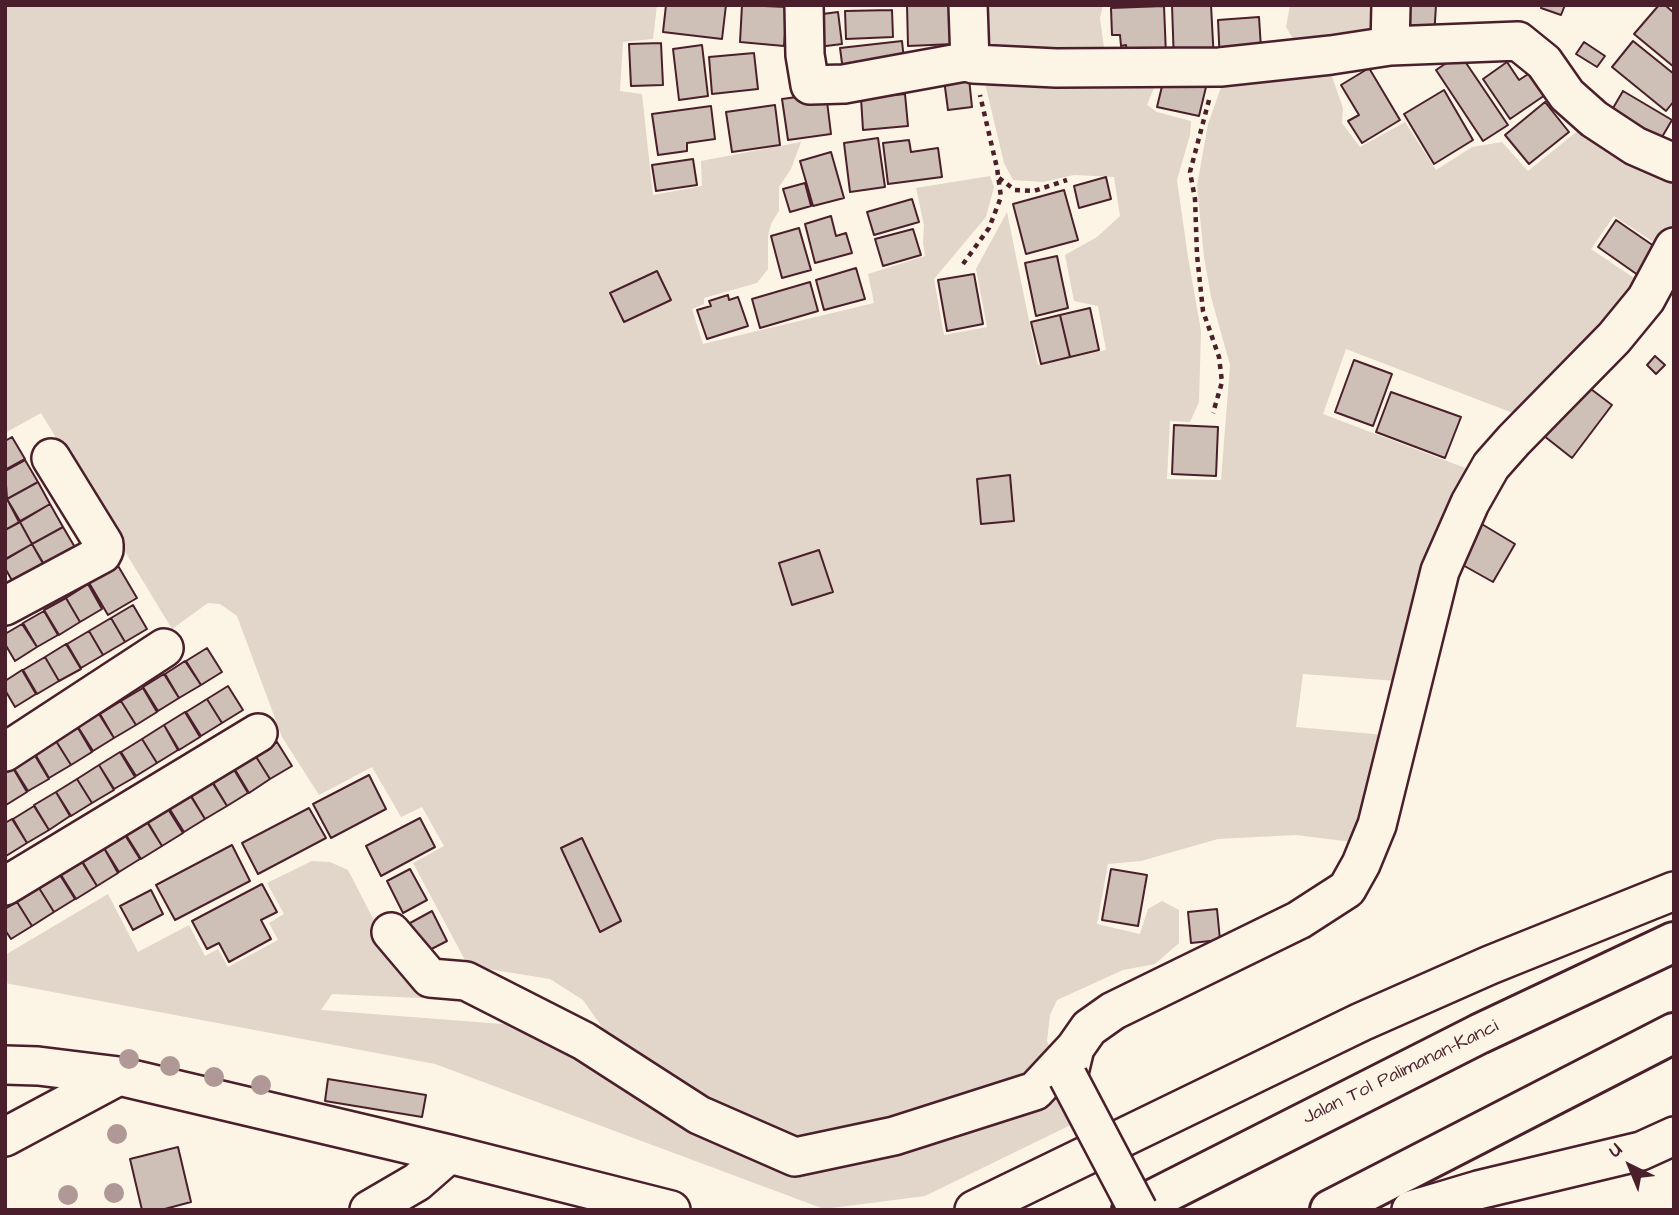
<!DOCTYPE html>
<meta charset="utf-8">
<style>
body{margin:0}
#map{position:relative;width:1679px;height:1215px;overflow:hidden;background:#fcf5e5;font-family:"Architects Daughter",sans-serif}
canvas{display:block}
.frame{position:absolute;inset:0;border:7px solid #4a1f2b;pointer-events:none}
.north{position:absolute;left:1595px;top:1131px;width:70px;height:70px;-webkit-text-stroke:5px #fcf5e5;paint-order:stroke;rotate:317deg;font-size:19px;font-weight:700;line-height:28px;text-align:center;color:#4a1f2b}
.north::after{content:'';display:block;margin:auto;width:24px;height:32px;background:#4a1f2b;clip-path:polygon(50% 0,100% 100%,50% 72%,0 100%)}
</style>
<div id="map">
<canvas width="1679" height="1215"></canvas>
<div class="frame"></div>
<div class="north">U</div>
</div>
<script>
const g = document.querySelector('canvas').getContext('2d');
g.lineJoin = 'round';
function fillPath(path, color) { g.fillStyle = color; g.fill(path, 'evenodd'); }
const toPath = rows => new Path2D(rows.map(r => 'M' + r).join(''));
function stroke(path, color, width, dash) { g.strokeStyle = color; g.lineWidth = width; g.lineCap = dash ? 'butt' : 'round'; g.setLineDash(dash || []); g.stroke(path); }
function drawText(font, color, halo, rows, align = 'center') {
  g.font = font + ' "Architects Daughter",sans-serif'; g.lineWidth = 6; g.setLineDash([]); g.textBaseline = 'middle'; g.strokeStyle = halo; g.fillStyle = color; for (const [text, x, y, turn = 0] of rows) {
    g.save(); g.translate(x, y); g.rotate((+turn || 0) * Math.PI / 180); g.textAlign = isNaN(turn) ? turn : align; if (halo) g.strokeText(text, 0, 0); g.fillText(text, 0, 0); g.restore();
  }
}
fillPath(toPath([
 [5,5,657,5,653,39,623,42,620,91,642,94,653,195,702,186,701,161,801,142,791,169,779,187,779,211,771,224,768,236,768,269,757,283,704,298,704,304,692,309,703,344,874,303,868,274,925,256,923,243,924,225,916,188,990,176,994,187,986,217,934,279,944,335,987,327,976,269,1007,212,1038,365,1106,350,1098,306,1074,301,1065,255,1097,237,1120,216,1114,177,1074,175,1043,182,1013,180,1004,163,982,71,1158,78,1147,105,1157,112,1191,121,1190,135,1177,180,1188,257,1201,331,1199,402,1190,422,1170,421,1167,479,1221,480,1230,365,1211,297,1204,257,1197,186,1208,124,1224,79,1328,65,1343,108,1342,123,1360,147,1405,122,1436,170,1472,147,1502,142,1528,171,1585,125,1674,169,1674,224,1664,249,1614,216,1591,249,1637,280,1518,415,1346,349,1323,414,1468,469,1448,506,1427,552,1397,681,1303,674,1296,727,1385,735,1352,842,1296,835,1218,839,1141,861,1108,864,1097,924,1140,934,1148,909,1162,901,1179,910,1179,943,1155,964,1123,970,1057,1000,1050,1015,1047,1041,1083,1119,925,1196,824,1209,435,1064,5,983,5,955,108,894,138,952,189,925,205,956,218,949,228,967,278,940,269,923,284,914,267,883,312,861,330,862,348,870,395,961,507,1002,332,994,321,1010,515,1025,608,1044,600,1024,583,1000,550,979,482,968,466,962,413,863,444,846,422,807,401,817,372,767,319,795,282,737,237,616,220,604,208,603,172,629,41,413,5,433],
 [983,5,1103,5,1100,18,1104,48,986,53],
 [1290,5,1383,5,1385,26,1293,39,1286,27]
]), '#e2d5ca');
const building = toPath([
 [666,5,726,5,722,39,663,32,666,5],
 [742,5,787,7,784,46,740,42,742,5],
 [907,5,953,5,954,44,908,46,907,5],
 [1172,5,1211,5,1214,61,1174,63,1172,5],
 [1398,5,1436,5,1434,38,1397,37,1398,5],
 [1542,5,1565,5,1561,15,1541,8,1542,5],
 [1659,5,1665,5,1674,13,1674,67,1634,34,1659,5],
 [1164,6,1166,55,1127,57,1126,45,1121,46,1120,35,1112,35,1111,8,1164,6],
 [892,10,893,37,846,39,845,11,892,10],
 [838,12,842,44,810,48,807,16,838,12],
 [1259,17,1261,48,1220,63,1218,20,1259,17],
 [902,41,905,70,844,78,840,48,902,41],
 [1633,41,1674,74,1674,101,1666,111,1612,67,1633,41],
 [1584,42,1605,56,1597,67,1576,54,1584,42],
 [661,43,663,85,631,86,629,44,661,43],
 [702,45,708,96,679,100,673,49,702,45],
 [754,53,758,89,712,94,709,57,754,53],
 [1460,54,1508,125,1483,141,1436,70,1460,54],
 [1507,62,1519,80,1536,69,1551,91,1510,119,1483,79,1507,62],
 [1369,68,1400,120,1362,143,1348,121,1359,115,1341,85,1369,68],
 [968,69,972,107,948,110,943,72,968,69],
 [1164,78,1206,87,1199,116,1157,107,1164,78],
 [1444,90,1473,140,1434,164,1404,114,1444,90],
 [1623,91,1672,120,1655,149,1606,120,1623,91],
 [826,93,831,134,788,140,782,99,826,93],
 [905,94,908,126,863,130,861,98,905,94],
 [1545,102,1569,132,1529,164,1505,135,1545,102],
 [775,105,780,145,732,152,726,112,775,105],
 [711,106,715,139,687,143,687,151,658,155,652,114,711,106],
 [878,138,885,187,850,192,844,143,878,138],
 [909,140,911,152,938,148,942,177,888,184,883,143,909,140],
 [831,152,844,198,813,206,800,161,831,152],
 [693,159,697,185,656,191,652,165,693,159],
 [1106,177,1111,199,1079,208,1074,186,1106,177],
 [805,183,811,206,790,212,783,189,805,183],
 [1064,190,1078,240,1026,254,1013,204,1064,190],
 [912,199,919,222,874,235,867,212,912,199],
 [831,216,836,236,846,233,852,253,815,263,805,224,831,216],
 [1616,220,1664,253,1645,280,1598,247,1616,220],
 [799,228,811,270,782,278,771,236,799,228],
 [913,229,921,255,883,266,875,239,913,229],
 [1057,256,1068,308,1036,316,1025,263,1057,256],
 [856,268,865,299,824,310,816,280,856,268],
 [657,271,671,300,624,322,610,293,657,271],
 [974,274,983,324,947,331,938,280,974,274],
 [810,282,818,311,760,328,752,299,810,282],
 [728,295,729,300,738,297,748,326,707,339,697,310,711,306,709,301,728,295],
 [1090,308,1099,350,1070,357,1060,315,1090,308],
 [1060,315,1070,357,1041,364,1031,322,1060,315],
 [1655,356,1665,365,1656,374,1647,365,1655,356],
 [1354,360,1392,374,1373,426,1335,412,1354,360],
 [1579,380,1612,405,1572,458,1539,432,1579,380],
 [1391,392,1461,417,1445,458,1376,432,1391,392],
 [1174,425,1218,427,1216,476,1172,474,1174,425],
 [12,437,25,459,5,470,5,441,12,437],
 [25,460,38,482,7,499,5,471,25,460],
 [1010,475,1014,521,981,524,977,479,1010,475],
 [38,482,50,504,20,521,7,499,38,482],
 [7,499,19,522,5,530,5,500,7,499],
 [50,504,63,527,32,544,20,522,50,504],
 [1475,520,1515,544,1493,582,1452,559,1475,520],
 [20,522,32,544,5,559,5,530,20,522],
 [63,527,76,549,45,567,32,544,63,527],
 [32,544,45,566,14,584,5,568,5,560,32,544],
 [819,550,833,592,792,605,779,563,819,550],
 [114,559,137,598,108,615,85,576,114,559],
 [88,584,102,609,80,622,66,598,88,584],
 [66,598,80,622,59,635,44,610,66,598],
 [133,605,147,629,125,642,111,618,133,605],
 [44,611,58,635,37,647,23,623,44,611],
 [111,618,125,642,103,655,89,631,111,618],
 [22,624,37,647,15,661,5,644,5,634,22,624],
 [89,631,103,655,81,668,67,644,89,631],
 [66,644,81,669,59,681,45,657,66,644],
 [207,648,222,672,201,685,186,661,207,648],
 [45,657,59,681,37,694,23,670,45,657],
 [185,661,201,685,179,698,165,674,185,661],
 [22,670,36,694,15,707,5,690,5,681,22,670],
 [164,674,179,698,158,711,143,687,164,674],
 [228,686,243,710,222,723,207,699,228,686],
 [143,688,157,712,136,725,121,701,143,688],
 [207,699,222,723,201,736,186,712,207,699],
 [121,701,136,725,114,738,100,714,121,701],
 [185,712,200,737,179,750,164,725,185,712],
 [99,714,114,738,93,751,78,727,99,714],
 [164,725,178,750,157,763,142,739,164,725],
 [78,728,92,752,71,765,56,741,78,728],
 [142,739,157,763,136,776,121,752,142,739],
 [56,741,71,765,49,778,35,754,56,741],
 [277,742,292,766,270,779,255,755,277,742],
 [120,752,135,777,114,789,99,765,120,752],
 [34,754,49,779,28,791,13,767,34,754],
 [255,755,270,779,249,793,234,768,255,755],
 [99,765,114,790,92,803,77,779,99,765],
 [13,768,27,792,6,805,5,772,13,768],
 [233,768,248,793,227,806,212,781,233,768],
 [369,775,386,809,331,838,313,804,369,775],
 [77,779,92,803,71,816,56,792,77,779],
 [212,782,227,806,205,819,190,794,212,782],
 [56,792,70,816,49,830,34,805,56,792],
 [190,795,205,819,184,832,169,808,190,795],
 [34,806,49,830,27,843,13,819,34,806],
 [309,808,326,838,258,874,242,843,309,808],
 [168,809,183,833,162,846,147,821,168,809],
 [420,818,435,847,381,876,366,846,420,818],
 [12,819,27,843,6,856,5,823,12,819],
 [147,822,162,846,141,859,126,835,147,822],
 [125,835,140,859,119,872,104,848,125,835],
 [582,838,621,921,600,932,561,848,582,838],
 [232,845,250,881,175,920,156,885,232,845],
 [104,848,118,873,97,886,82,861,104,848],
 [82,862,97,886,76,899,61,875,82,862],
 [410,869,427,900,403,913,387,881,410,869],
 [1111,869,1147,875,1138,926,1102,920,1111,869],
 [60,875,75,899,54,912,39,888,60,875],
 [262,884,277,912,261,920,271,939,229,962,219,943,207,949,192,921,262,884],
 [39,888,54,912,32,926,17,902,39,888],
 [151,890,163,914,133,930,120,906,151,890],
 [17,902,32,926,11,939,5,930,5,909,17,902],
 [1217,909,1220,940,1191,943,1188,912,1217,909],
 [432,911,447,941,416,957,401,928,432,911],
 [328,1079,426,1095,422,1117,325,1101,328,1079],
 [178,1147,191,1202,161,1210,142,1210,130,1159,178,1147]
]);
fillPath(building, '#cfc0b7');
stroke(building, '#4a1f2b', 2);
const minor = toPath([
 [804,5,805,55,810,85,844,84,970,61,973,64,1056,68,1220,67,1331,55,1390,46],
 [968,5,970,61],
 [1391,5,1390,46,1518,41,1544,62,1567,95,1594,119,1635,146,1674,163],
 [5,606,102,554,104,550,104,544,51,458],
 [5,752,164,648],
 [5,886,258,733],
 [391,932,430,978,466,981,584,1041,699,1115,795,1157,894,1136,1035,1091,1075,1048],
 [5,1065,38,1066,119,1076,449,1154,671,1210],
 [1068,1077,1075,1048,1089,1028,1113,1011,1299,920,1347,889,1361,864,1377,825,1440,571,1470,503,1491,466,1514,440,1614,338,1646,299,1674,247],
 [5,1137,119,1076],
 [369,1210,417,1182,449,1154],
 [974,1210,1361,1022,1490,965,1674,891],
 [1411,1210,1478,1190,1641,1151,1674,1136]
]);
const highway = toPath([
 [1132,1210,1479,1034,1674,942],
 [1330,1210,1674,1033]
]);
stroke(minor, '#4a1f2b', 42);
stroke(highway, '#4a1f2b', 44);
stroke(toPath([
 [1209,100,1190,172,1195,199,1197,255,1203,311,1219,357,1222,382,1213,413],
 [999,178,1015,190,1034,191,1067,180],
 [963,264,989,228,1001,197,997,168,980,95]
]), '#4a1f2b', 4.5, [5, 5]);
stroke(minor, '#fcf5e5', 37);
stroke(highway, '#fcf5e5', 38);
const minorBridge = toPath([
 [1068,1077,1138,1210]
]);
stroke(minorBridge, '#4a1f2b', 42, []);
stroke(minorBridge, '#fcf5e5', 37);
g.fillStyle = '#af9895';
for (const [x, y] of [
 [129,1059],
 [170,1066],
 [214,1077],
 [261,1085],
 [117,1134],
 [114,1193],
 [68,1195]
]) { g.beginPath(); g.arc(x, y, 10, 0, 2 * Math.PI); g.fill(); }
drawText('19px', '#4a1f2b', '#fcf5e5', [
 ["Jalan Tol Palimanan–Kanci",1401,1073,-26]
]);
</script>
